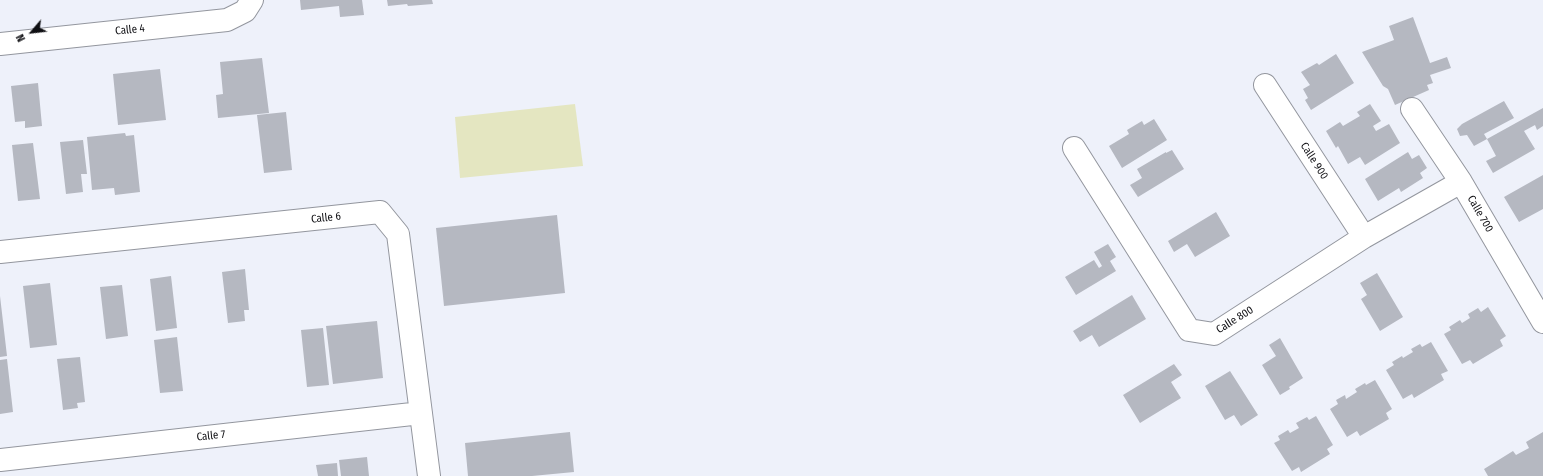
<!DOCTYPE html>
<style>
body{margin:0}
#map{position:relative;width:1543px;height:476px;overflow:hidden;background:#eef1fa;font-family:"Fira Sans Condensed",sans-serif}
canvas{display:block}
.north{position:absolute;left:12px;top:12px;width:40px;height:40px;-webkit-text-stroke:3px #fff;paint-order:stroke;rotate:242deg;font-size:11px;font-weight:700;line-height:16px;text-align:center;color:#0f0f13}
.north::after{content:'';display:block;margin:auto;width:14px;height:18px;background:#0f0f13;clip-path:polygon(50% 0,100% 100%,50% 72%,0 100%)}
</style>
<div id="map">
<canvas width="1543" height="476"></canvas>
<div class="north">N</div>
</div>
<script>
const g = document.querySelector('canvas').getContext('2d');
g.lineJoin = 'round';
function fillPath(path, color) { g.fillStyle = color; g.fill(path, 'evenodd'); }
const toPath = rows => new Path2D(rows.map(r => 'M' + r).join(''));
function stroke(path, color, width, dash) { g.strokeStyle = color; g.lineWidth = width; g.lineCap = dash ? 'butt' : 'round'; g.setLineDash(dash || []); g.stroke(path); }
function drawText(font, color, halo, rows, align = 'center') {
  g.font = font + ' "Fira Sans Condensed",sans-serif'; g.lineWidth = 3; g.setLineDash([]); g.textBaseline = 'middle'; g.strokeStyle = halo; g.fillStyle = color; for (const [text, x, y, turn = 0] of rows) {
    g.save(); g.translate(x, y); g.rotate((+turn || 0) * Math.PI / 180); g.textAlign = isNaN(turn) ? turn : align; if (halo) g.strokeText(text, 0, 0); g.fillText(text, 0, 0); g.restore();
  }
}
fillPath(toPath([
 [575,104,583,166,460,178,455,117]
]), '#e4e6c1');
fillPath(toPath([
 [300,0,362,0,364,15,340,17,339,6,301,10],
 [387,0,432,0,433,4,408,6,407,4,388,6],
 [1413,17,1430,63,1447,57,1451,68,1430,75,1433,83,1427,85,1429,90,1395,105,1388,89,1383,86,1362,52,1394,40,1389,26],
 [1336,54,1354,83,1311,110,1305,100,1308,98,1303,89,1310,85,1301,72,1317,63,1319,65],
 [262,58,269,113,218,118,216,95,223,94,220,62],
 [160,69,166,120,118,125,113,74],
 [38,83,42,126,25,128,25,121,15,122,11,86],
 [1504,101,1514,118,1484,134,1487,139,1543,108,1543,126,1537,130,1535,125,1524,131,1535,149,1493,173,1486,161,1496,156,1487,139,1474,146,1467,135,1460,136,1457,129,1462,124],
 [1370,104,1381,121,1373,126,1376,131,1389,124,1400,143,1365,165,1360,157,1348,164,1338,146,1336,148,1326,131,1340,122,1343,126,1360,116,1357,112],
 [286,112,292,170,264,173,257,115],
 [1154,119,1167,140,1122,168,1109,146,1129,134,1127,130,1142,121,1144,125],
 [125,133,126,136,134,135,140,192,115,195,114,188,92,190,87,137],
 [83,140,87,174,81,174,83,192,66,194,60,142],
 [33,143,40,199,18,201,12,145],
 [1172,150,1184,169,1138,197,1130,185,1142,178,1137,169,1166,152,1166,153],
 [1408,152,1412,159,1419,155,1427,168,1420,173,1423,178,1401,192,1399,188,1378,201,1365,179],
 [1543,175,1543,209,1519,222,1504,197],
 [1216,212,1230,236,1195,257,1187,244,1174,252,1168,241],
 [557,215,565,293,444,306,436,228],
 [1108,244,1116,257,1110,261,1116,271,1076,295,1065,277,1094,260,1099,268,1102,266,1094,252],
 [245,269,249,310,244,310,245,321,228,323,222,272],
 [1377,273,1403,317,1380,331,1361,299,1367,295,1360,283],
 [171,276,177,328,156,331,150,279],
 [50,283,57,345,30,348,23,286],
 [122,285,128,336,106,339,100,287],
 [1132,295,1146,319,1099,347,1092,335,1080,342,1073,331],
 [0,296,7,356,0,357],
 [1488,307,1506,336,1500,340,1503,346,1473,364,1470,360,1462,364,1444,334,1451,330,1449,327,1460,320,1462,323,1470,318,1468,314,1478,308,1481,312],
 [377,321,383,378,333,384,326,326],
 [323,328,329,385,307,387,301,330],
 [177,337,183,391,160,393,154,340],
 [1280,338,1303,378,1289,387,1290,389,1280,395,1262,365,1276,356,1269,345],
 [1431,342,1448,371,1441,374,1444,380,1414,398,1412,394,1403,399,1386,370,1394,365,1392,362,1402,356,1403,358,1413,352,1411,349,1420,344,1422,347],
 [80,357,85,402,77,403,78,408,63,410,57,359],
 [7,359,13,412,0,414,0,360],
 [1174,364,1182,375,1171,382,1181,398,1140,423,1123,395],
 [1230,371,1258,415,1241,426,1234,415,1225,420,1205,386],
 [1375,380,1392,409,1386,413,1389,419,1360,436,1357,431,1347,437,1330,409,1338,404,1336,400,1345,395,1346,399,1357,392,1355,389,1365,383,1366,385],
 [1316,416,1333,445,1327,449,1330,454,1301,472,1299,467,1292,471,1274,443,1280,440,1278,436,1288,430,1290,433,1299,428,1296,423,1307,417,1309,420],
 [570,432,574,472,532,476,468,476,465,443],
 [1543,432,1543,476,1488,476,1484,469,1513,451,1516,455,1529,448,1526,442],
 [367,457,369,476,341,476,339,460],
 [337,463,338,476,318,476,316,465]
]), '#b5b8c1');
const minor = toPath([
 [0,44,227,20,245,11,252,0],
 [1265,85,1364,237],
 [1412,109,1461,182,1543,322],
 [1074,148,1189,330,1214,334,1364,237,1461,182],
 [0,252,380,212,398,234,429,476],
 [0,460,421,413]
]);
stroke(minor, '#93969e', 24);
stroke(minor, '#fff', 22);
drawText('11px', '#0f0f13', '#fff', [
 ["Calle 4",130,30,-6],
 ["Calle 900",1314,161,57],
 ["Calle 700",1480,214,60],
 ["Calle 6",326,218,-6],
 ["Calle 800",1235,320,-32],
 ["Calle 7",211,436,-6]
]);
</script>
